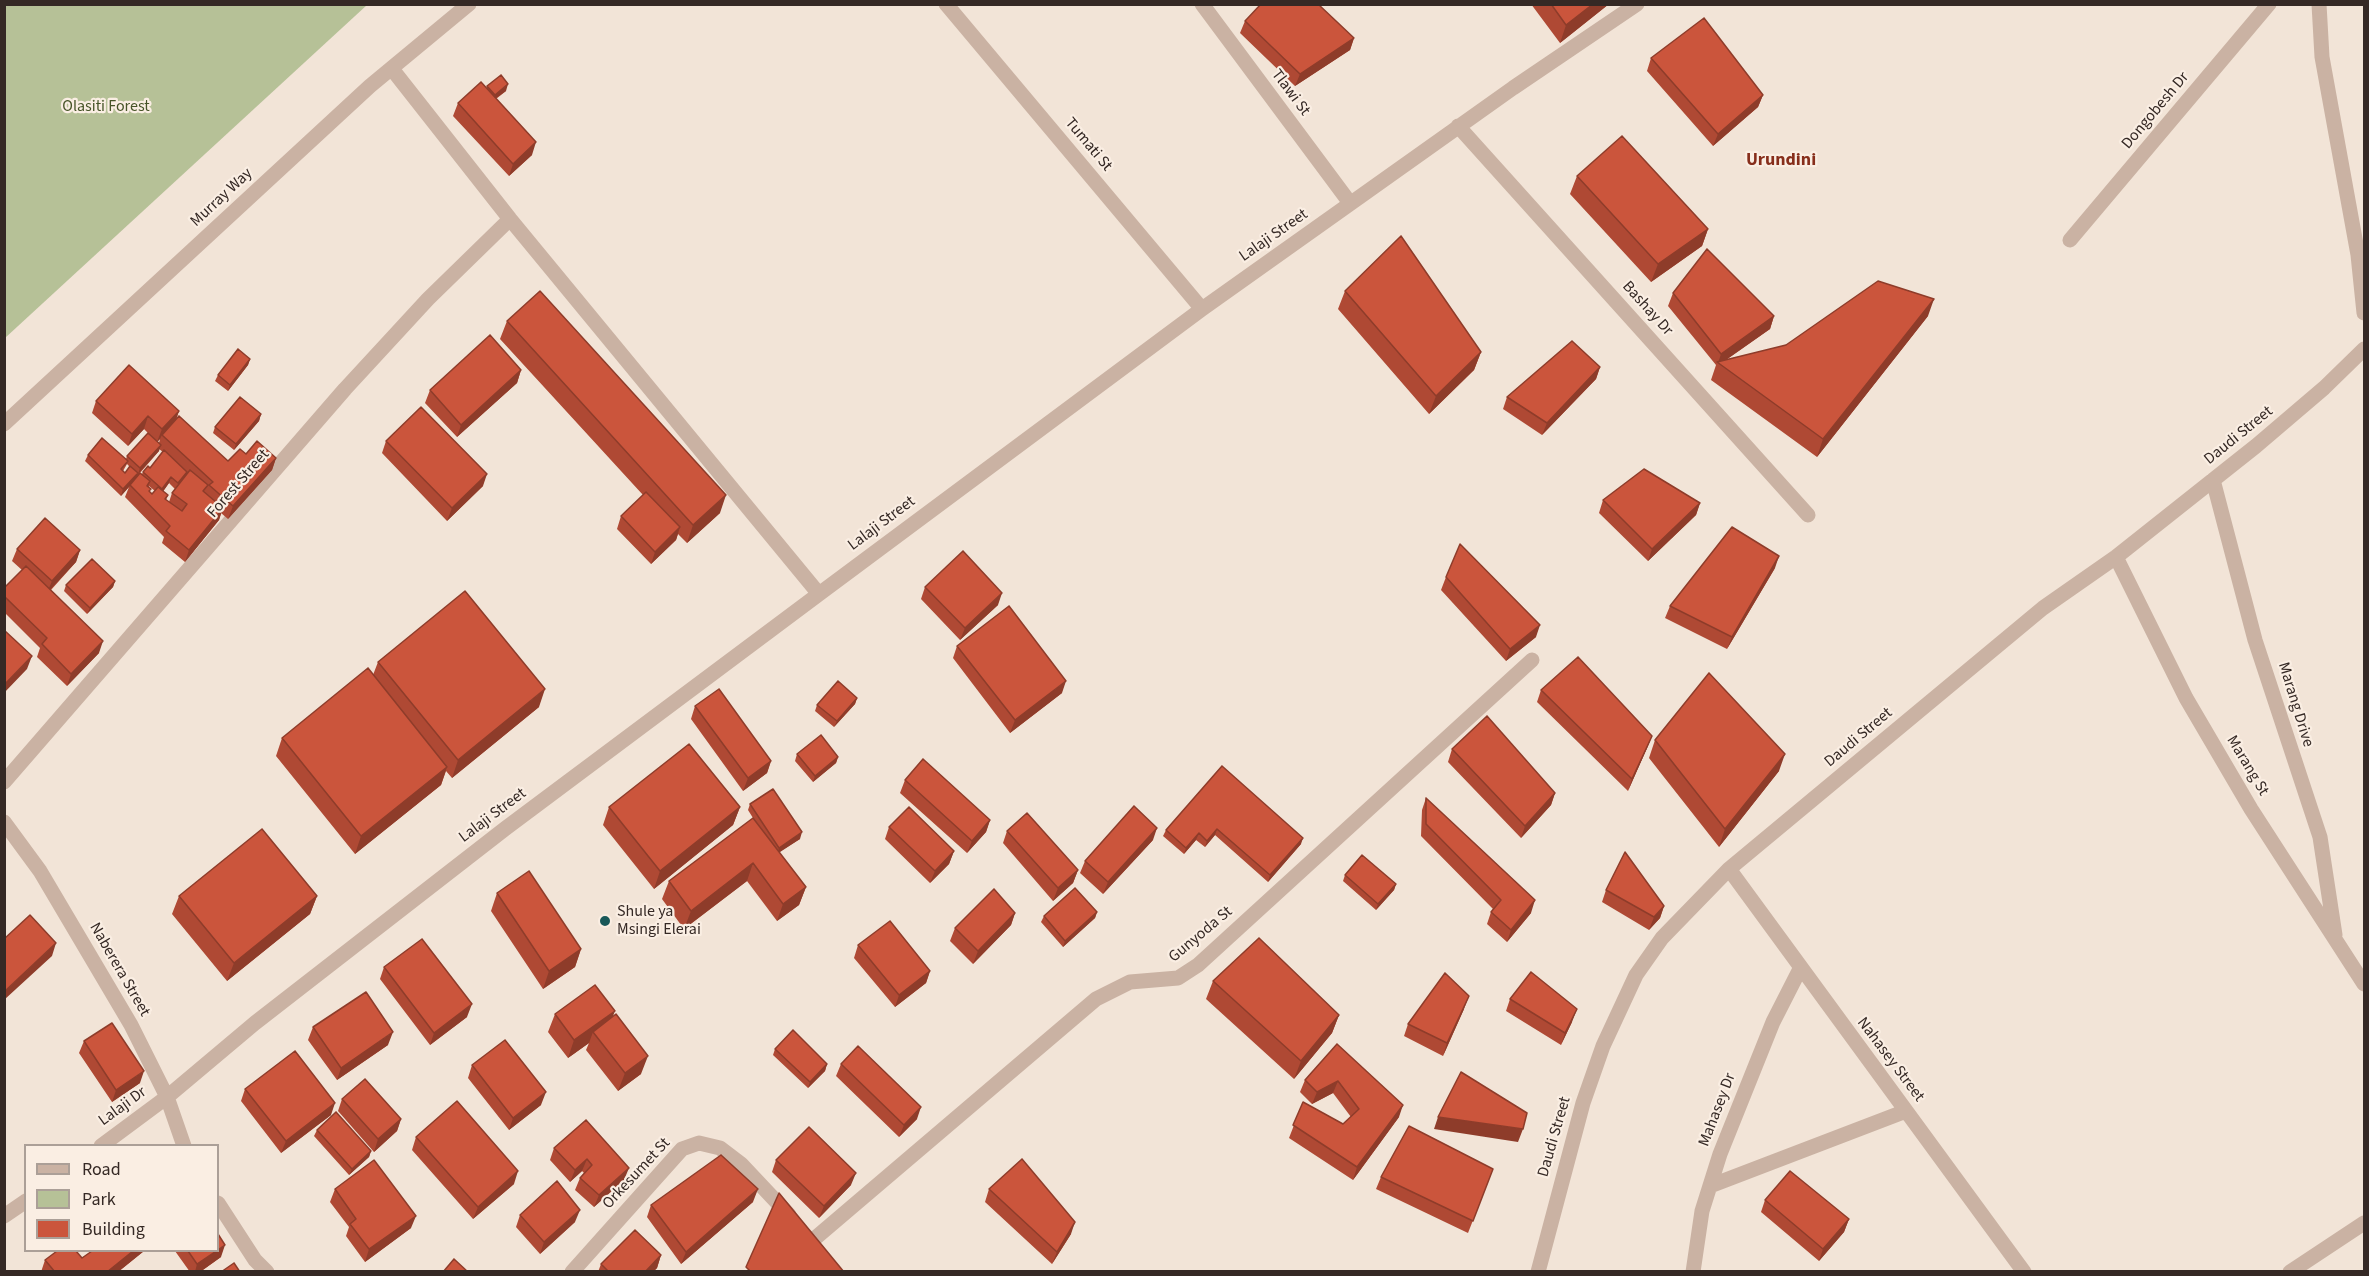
<!DOCTYPE html>
<style>
body{margin:0}
#map{position:relative;width:2369px;height:1276px;overflow:hidden;background:#f2e4d7;font-family:"Source Sans 3",sans-serif}
canvas{display:block}
.frame{position:absolute;inset:0;border:6px solid #352925;pointer-events:none}
.legend{position:absolute;left:24px;top:1144px;width:195px;height:108px;box-sizing:border-box;background:#faeee3;border:2px solid #ab9f97;margin:0;padding:8px 10px;list-style:none;font-size:18px;color:#352925}
.legend li{display:flex;align-items:center;gap:12px;height:30px}
.legend b{width:30px;border:2px solid #ab9f97}
</style>
<div id="map">
<canvas width="2369" height="1276"></canvas>
<div class="frame"></div>
<ul class="legend">
<li><b style="height:8px;background:#cab2a3"></b>Road</li>
<li><b style="height:16px;background:#b6c197"></b>Park</li>
<li><b style="height:16px;background:#cb553c"></b>Building</li>
</ul>
</div>
<script>
const g = document.querySelector('canvas').getContext('2d');
g.lineJoin = 'round';
function fillPath(path, color) { g.fillStyle = color; g.fill(path, 'evenodd'); }
const toPath = rows => new Path2D(rows.map(r => 'M' + r).join(''));
function stroke(path, color, width, dash) { g.strokeStyle = color; g.lineWidth = width; g.lineCap = dash ? 'butt' : 'round'; g.setLineDash(dash || []); g.stroke(path); }
function drawText(font, color, halo, rows, align = 'center') {
  g.font = font + ' "Source Sans 3",sans-serif'; g.lineWidth = 4.5; g.setLineDash([]); g.textBaseline = 'middle'; g.strokeStyle = halo; g.fillStyle = color; for (const [text, x, y, turn = 0] of rows) {
    g.save(); g.translate(x, y); g.rotate((+turn || 0) * Math.PI / 180); g.textAlign = isNaN(turn) ? turn : align; if (halo) g.strokeText(text, 0, 0); g.fillText(text, 0, 0); g.restore();
  }
}
fillPath(toPath([
 [5,4,367,4,367,5,5,338]
]), '#b6c197');
stroke(toPath([
 [946,4,1202,309],
 [1202,4,1350,203],
 [2319,4,2322,57,2358,255,2364,313],
 [392,69,510,219,819,594],
 [1458,126,1808,515],
 [2070,240,2269,4],
 [4,424,370,86,469,4],
 [2213,480,2255,640,2320,837,2335,935],
 [2116,557,2186,698,2251,809,2364,984],
 [4,782,345,389,428,299,510,219],
 [4,822,40,871,131,1025,167,1097,184,1146],
 [1729,869,2024,1272],
 [101,1146,167,1097,255,1023,506,828,819,594,1202,309,1513,88,1637,4],
 [1710,1186,1906,1111],
 [218,1203,255,1260,267,1272],
 [4,1216,26,1201],
 [813,1240,1096,999,1130,982,1178,978,1198,965,1532,660],
 [572,1272,682,1149,699,1143,720,1148,741,1164,789,1215],
 [1538,1272,1583,1103,1603,1046,1636,975,1662,938,1729,869,2043,608,2116,557,2256,446,2324,388,2364,349],
 [1693,1272,1702,1211,1720,1154,1773,1022,1800,969],
 [2290,1272,2364,1223]
]), '#cab2a3', 15);
fillPath(toPath([
 [1531,4,1609,4,1560,43],
 [1245,21,1354,38,1350,50,1295,86,1240,33],
 [1651,58,1763,95,1758,107,1713,146,1647,71],
 [487,86,506,91,496,99,532,155,509,176,453,116,458,103,487,89],
 [1577,176,1708,229,1702,246,1651,282,1570,194],
 [1345,291,1481,352,1474,370,1429,414,1338,309],
 [1673,293,1774,316,1770,329,1726,360,1928,316,1817,457,1711,380,1716,365,1668,306],
 [507,321,720,513,687,543,678,534,676,540,651,564,617,529,621,516,643,495,500,339],
 [250,359,248,365,228,391,215,381,218,375],
 [1600,367,1596,379,1542,435,1503,409,1507,397],
 [521,370,517,383,457,437,425,403,430,390],
 [96,401,179,411,176,419,228,461,246,454,276,458,272,470,228,519,221,513,219,520,185,562,162,543,164,537,125,497,129,487,121,496,85,461,88,455,126,459,127,456,159,443,160,439,157,442,144,429,128,446,92,413],
 [159,449,163,452,150,468,143,472,142,474,140,473,159,451],
 [127,464,130,467,125,473,123,471],
 [169,483,175,489,172,493,169,502,166,500,168,495,163,491],
 [149,486,155,491,152,494,150,492],
 [261,414,259,421,234,450,213,433,215,427],
 [386,441,483,486,447,521,382,453],
 [1603,500,1700,503,1696,515,1648,561,1599,513],
 [17,549,80,550,76,562,51,590,99,653,67,686,37,657,40,648,4,612,4,588,22,570,12,561],
 [1775,568,1727,649,1665,618,1670,606],
 [1446,577,1536,637,1506,661,1441,590],
 [115,581,113,587,87,614,64,591,66,585],
 [925,587,998,605,960,640,921,599],
 [957,646,1062,693,1010,733,953,658],
 [378,662,539,707,452,778,446,771,441,785,355,854,276,756,282,738,373,675],
 [1541,690,1652,736,1647,748,1628,791,1537,702],
 [857,698,855,704,834,727,815,711,817,705],
 [695,706,771,761,767,773,743,791,691,719],
 [1655,740,1779,771,1719,847,1649,758],
 [1452,749,1555,793,1551,805,1521,838,1448,762],
 [797,754,838,757,836,763,813,782,795,761],
 [1222,766,1301,844,1268,882,1215,835,1205,847,1196,840,1184,854,1163,836,1166,830],
 [905,780,990,820,986,832,967,853,900,793],
 [1426,798,1531,913,1507,942,1487,924,1491,912,1493,909,1421,836,1422,810],
 [750,804,800,839,779,852,806,887,799,905,777,921,747,881,684,929,662,899,669,881,753,818,748,810],
 [609,807,740,807,733,825,654,889,603,825],
 [889,827,954,851,949,864,930,883,885,839],
 [1007,831,1078,870,1073,883,1053,901,1003,843],
 [1153,840,1103,894,1080,873,1085,861],
 [1345,875,1396,884,1394,890,1376,910,1343,881],
 [1606,890,1664,906,1660,918,1649,930,1602,902],
 [497,893,581,949,575,967,543,989,491,911],
 [179,896,317,896,310,914,227,981,172,914],
 [1097,912,1095,918,1063,947,1041,922,1044,916],
 [1015,913,1011,925,973,964,950,941,955,928],
 [858,945,930,971,926,983,895,1007,854,958],
 [384,967,467,1017,430,1045,380,979],
 [1213,981,1339,1015,1332,1033,1294,1079,1206,999],
 [1510,999,1572,1022,1561,1045,1506,1011],
 [1464,1009,1443,1056,1404,1036,1408,1024],
 [555,1014,612,1017,641,1074,618,1091,586,1050,589,1043,568,1058,548,1032],
 [313,1027,388,1045,337,1080,308,1040],
 [84,1041,140,1083,112,1102,79,1053],
 [1337,1044,1399,1117,1353,1180,1289,1138,1303,1102,1343,1124,1351,1117,1333,1093,1312,1104,1300,1092,1305,1080],
 [775,1049,827,1064,825,1071,808,1088,773,1055],
 [841,1064,917,1119,899,1137,836,1076],
 [472,1065,541,1105,509,1130,468,1078],
 [245,1089,331,1115,281,1153,241,1101],
 [342,1099,401,1119,397,1131,374,1152,338,1111],
 [586,1120,624,1180,594,1207,575,1190,580,1178,584,1173,582,1171,570,1182,550,1160,554,1148],
 [317,1130,371,1151,369,1157,349,1175,314,1136],
 [416,1137,514,1184,473,1219,412,1150],
 [776,1160,851,1185,819,1218,772,1172],
 [1493,1169,1468,1233,1376,1189,1381,1177],
 [335,1189,411,1228,365,1262,346,1236,349,1227,330,1202],
 [989,1189,1071,1234,1052,1264,985,1202],
 [1765,1200,1849,1219,1844,1232,1819,1261,1761,1212],
 [753,1202,681,1264,647,1217,651,1205],
 [520,1215,575,1222,540,1254,516,1227],
 [92,1251,144,1251,118,1272,41,1272,45,1260,82,1258],
 [175,1251,218,1251,221,1257,200,1272,190,1272],
 [661,1255,657,1268,653,1272,598,1272,601,1264]
]), '#af4934');
fillPath(toPath([
 [1593,4,1609,4,1560,43,1566,25],
 [1354,38,1350,50,1295,86,1300,74],
 [508,84,506,91,492,101,495,95],
 [1763,95,1758,107,1713,146,1718,134],
 [536,142,532,155,509,176,513,164],
 [1708,229,1702,246,1651,282,1658,264],
 [1934,299,1928,316,1817,457,1823,439],
 [1774,316,1770,329,1720,364,1718,363,1721,354],
 [1481,352,1474,370,1429,414,1436,396],
 [250,359,248,365,228,391,230,385],
 [1600,367,1596,379,1542,435,1547,423],
 [521,370,517,383,457,437,461,425],
 [179,411,175,423,162,435,160,439,157,442,162,429],
 [261,414,259,421,234,450,236,444],
 [148,416,144,429,128,446,132,434],
 [161,445,159,451,138,474,140,468],
 [276,458,272,470,228,519,233,506],
 [138,473,136,479,121,496,123,489],
 [487,474,483,486,447,521,452,508],
 [171,477,169,483,160,496,162,489],
 [726,495,720,513,687,543,693,525],
 [1700,503,1696,515,1648,561,1652,549],
 [223,508,219,520,185,562,189,550],
 [680,527,676,540,651,564,655,552],
 [80,550,76,562,47,593,52,581],
 [1779,556,1775,568,1727,649,1732,637],
 [115,581,113,587,87,614,90,608],
 [1002,593,998,605,960,640,965,628],
 [1540,625,1536,637,1506,661,1510,649],
 [103,641,99,653,67,686,71,674],
 [32,656,27,669,4,693,4,685],
 [1066,681,1062,693,1010,733,1015,720],
 [545,689,539,707,452,778,458,760],
 [857,698,855,704,834,727,837,721],
 [1652,736,1647,748,1628,791,1632,779],
 [1785,754,1779,771,1719,847,1725,829],
 [838,757,836,763,813,782,815,776],
 [771,761,767,773,743,791,748,778],
 [447,767,441,785,355,854,361,836],
 [1555,793,1551,805,1521,838,1525,826],
 [740,807,733,825,654,889,660,871],
 [990,820,986,832,967,853,972,841],
 [1157,828,1153,840,1103,894,1108,882],
 [1217,829,1215,835,1205,847,1207,841],
 [802,832,800,839,777,854,779,848],
 [1199,833,1196,840,1184,854,1186,848],
 [1303,838,1301,844,1268,882,1270,875],
 [954,851,949,864,930,883,935,871],
 [753,863,747,881,684,929,691,911],
 [1078,870,1073,883,1053,901,1058,888],
 [1396,884,1394,890,1376,910,1378,904],
 [806,887,799,905,777,921,783,904],
 [317,896,310,914,227,981,234,963],
 [1535,900,1531,913,1507,942,1511,930],
 [1664,906,1660,918,1649,930,1654,917],
 [1097,912,1095,918,1063,947,1065,941],
 [1015,913,1011,925,973,964,978,951],
 [56,943,52,956,4,1000,4,992],
 [581,949,575,967,543,989,549,971],
 [930,971,926,983,895,1007,899,995],
 [1469,996,1464,1009,1443,1056,1447,1043],
 [472,1004,467,1017,430,1045,434,1033],
 [1577,1009,1572,1022,1561,1045,1565,1033],
 [615,1011,608,1029,593,1032,589,1043,568,1058,574,1040],
 [1339,1015,1332,1033,1294,1079,1301,1061],
 [393,1032,388,1045,337,1080,341,1068],
 [648,1056,641,1074,618,1091,625,1073],
 [827,1064,825,1071,808,1088,810,1082],
 [144,1071,140,1083,112,1102,116,1090],
 [1338,1081,1333,1093,1312,1104,1317,1092],
 [546,1092,541,1105,509,1130,513,1118],
 [335,1103,331,1115,281,1153,286,1141],
 [1403,1105,1399,1117,1353,1180,1357,1167],
 [921,1107,917,1119,899,1137,904,1125],
 [1438,1117,1523,1129,1518,1142,1434,1129],
 [401,1119,397,1131,374,1152,378,1139],
 [371,1151,369,1157,349,1175,352,1169],
 [587,1159,582,1171,570,1182,575,1170],
 [629,1168,624,1180,594,1207,599,1195],
 [518,1171,514,1184,473,1219,478,1207],
 [856,1173,851,1185,819,1218,824,1206],
 [758,1189,753,1202,681,1264,686,1252],
 [580,1210,575,1222,540,1254,544,1242],
 [416,1216,411,1228,365,1262,369,1249],
 [1849,1219,1844,1232,1819,1261,1823,1249],
 [1075,1222,1071,1234,1052,1264,1057,1252],
 [225,1245,221,1257,200,1272,195,1272,197,1264],
 [133,1251,144,1251,118,1272,107,1272],
 [661,1255,657,1268,653,1272,645,1272]
]), '#8e3c2a');
const building = toPath([
 [1261,4,1318,4,1354,38,1300,74,1245,21,1261,4],
 [1551,4,1593,4,1566,25,1551,4],
 [1704,18,1763,95,1718,134,1651,58,1704,18],
 [501,75,508,84,495,95,487,86,501,75],
 [481,82,536,142,513,164,458,103,481,82],
 [1622,136,1708,229,1658,264,1577,176,1622,136],
 [1401,236,1481,352,1436,396,1345,291,1401,236],
 [1707,249,1774,316,1721,354,1673,293,1707,249],
 [1878,281,1934,299,1823,439,1717,362,1786,345,1878,281],
 [540,291,726,495,693,525,507,321,540,291],
 [490,335,521,370,461,425,430,390,490,335],
 [1572,341,1600,367,1547,423,1507,397,1572,341],
 [238,349,250,359,230,385,218,375,238,349],
 [129,365,179,411,162,429,148,416,132,434,96,401,129,365],
 [240,397,261,414,236,444,215,427,240,397],
 [421,407,487,474,452,508,386,441,421,407],
 [179,416,228,461,240,449,246,454,257,441,276,458,233,506,209,485,213,482,162,435,179,416],
 [148,433,161,445,140,468,127,456,148,433],
 [102,438,128,461,121,469,125,473,130,466,138,473,123,489,88,455,102,438],
 [164,450,187,472,178,483,171,477,162,489,143,472,148,466,150,468,164,450],
 [1644,469,1700,503,1652,549,1603,500,1644,469],
 [190,470,208,485,203,491,223,508,189,550,166,531,170,526,130,485,140,473,150,481,147,486,151,489,149,491,152,494,158,487,168,495,165,499,182,511,187,504,172,493,190,470],
 [646,492,680,527,655,552,621,516,646,492],
 [45,518,80,550,52,581,17,549,45,518],
 [1732,527,1779,556,1732,637,1670,606,1732,527],
 [1460,544,1540,625,1510,649,1446,577,1460,544],
 [963,551,1002,593,965,628,925,587,963,551],
 [92,559,115,581,90,608,66,585,92,559],
 [26,566,103,641,71,674,42,644,47,638,4,596,4,588,26,566],
 [465,591,545,689,458,760,378,662,465,591],
 [1009,606,1066,681,1015,720,957,646,1009,606],
 [4,630,32,656,4,685,4,630],
 [1578,657,1652,736,1632,779,1541,690,1578,657],
 [368,668,447,767,361,836,282,738,368,668],
 [1709,673,1785,754,1725,829,1655,740,1709,673],
 [838,681,857,698,837,721,817,705,838,681],
 [719,689,771,761,748,778,695,706,719,689],
 [1487,716,1555,793,1525,826,1452,749,1487,716],
 [821,735,838,757,815,776,797,754,821,735],
 [689,744,740,807,660,871,609,807,689,744],
 [923,759,990,820,972,841,905,780,923,759],
 [1222,766,1303,838,1270,875,1217,829,1207,841,1199,833,1186,848,1166,830,1222,766],
 [773,789,802,832,779,848,750,804,773,789],
 [1426,798,1535,900,1511,930,1491,912,1501,900,1426,824,1426,798],
 [1134,806,1157,828,1108,882,1085,861,1134,806],
 [909,807,954,851,935,871,889,827,909,807],
 [1027,813,1078,870,1058,888,1007,831,1027,813],
 [753,818,806,887,783,904,753,863,691,911,669,881,753,818],
 [262,829,317,896,234,963,179,896,262,829],
 [1625,852,1664,906,1654,917,1606,890,1625,852],
 [1362,855,1396,884,1378,904,1345,875,1362,855],
 [529,871,581,949,549,971,497,893,529,871],
 [1075,888,1097,912,1065,941,1044,916,1075,888],
 [994,889,1015,913,978,951,955,928,994,889],
 [30,915,56,943,4,992,4,939,30,915],
 [890,921,930,971,899,995,858,945,890,921],
 [1259,938,1339,1015,1301,1061,1213,981,1259,938],
 [422,939,472,1004,434,1033,384,967,422,939],
 [1531,972,1577,1009,1565,1033,1510,999,1531,972],
 [1445,973,1469,996,1447,1043,1408,1024,1445,973],
 [595,985,615,1011,574,1040,555,1014,595,985],
 [366,992,393,1032,341,1068,313,1027,366,992],
 [616,1014,648,1056,625,1073,593,1032,616,1014],
 [112,1023,144,1071,116,1090,84,1041,112,1023],
 [793,1030,827,1064,810,1082,775,1049,793,1030],
 [505,1040,546,1092,513,1118,472,1065,505,1040],
 [1337,1044,1403,1105,1357,1167,1293,1125,1303,1102,1343,1124,1359,1109,1338,1081,1317,1092,1305,1080,1337,1044],
 [858,1046,921,1107,904,1125,841,1064,858,1046],
 [295,1051,335,1103,286,1141,245,1089,295,1051],
 [1461,1072,1527,1113,1523,1129,1438,1117,1461,1072],
 [365,1079,401,1119,378,1139,342,1099,365,1079],
 [457,1101,518,1171,478,1207,416,1137,457,1101],
 [336,1112,371,1151,352,1169,317,1130,336,1112],
 [586,1120,629,1168,599,1195,580,1178,592,1165,587,1159,575,1170,554,1148,586,1120],
 [1409,1126,1493,1169,1473,1221,1381,1177,1409,1126],
 [809,1127,856,1173,824,1206,776,1160,809,1127],
 [721,1155,758,1189,686,1252,651,1205,721,1155],
 [1022,1159,1075,1222,1057,1252,989,1189,1022,1159],
 [374,1160,416,1216,369,1249,350,1224,356,1219,335,1189,374,1160],
 [1790,1171,1849,1219,1823,1249,1765,1200,1790,1171],
 [557,1181,580,1210,544,1242,520,1215,557,1181],
 [779,1193,844,1272,751,1272,746,1267,779,1193],
 [635,1230,661,1255,645,1272,609,1272,601,1264,635,1230],
 [218,1234,225,1245,197,1264,188,1251,218,1251,218,1234],
 [57,1251,76,1251,82,1258,92,1251,133,1251,107,1272,55,1272,45,1260,57,1251],
 [454,1259,468,1272,443,1272,454,1259],
 [234,1263,240,1272,221,1272,234,1263]
]);
fillPath(building, '#cb553c');
stroke(building, '#8e3c2a', 1.5);
for (const [x, y, r, color] of [
 [605,921,6,"#195858"]
]) { const dot = new Path2D(); dot.arc(x, y, r, 0, 2 * Math.PI); g.fillStyle = color; g.fill(dot); stroke(dot, '#faeee3', 2); }
drawText('16px', '#352925', '#faeee3', [
 ["Tlawi St",1290,93,53],
 ["Dongobesh Dr",2156,111,-50],
 ["Tumati St",1088,145,50],
 ["Murray Way",222,198,-43],
 ["Lalaji Street",1274,236,-35],
 ["Bashay Dr",1647,309,48],
 ["Daudi Street",2239,436,-39],
 ["Forest Street",239,484,-49],
 ["Lalaji Street",882,524,-37],
 ["Marang Drive",2295,705,73],
 ["Daudi Street",1859,738,-40],
 ["Marang St",2247,766,59],
 ["Lalaji Street",493,816,-37],
 ["Gunyoda St",1201,935,-40],
 ["Naberera Street",119,970,60],
 ["Nahasey Street",1890,1060,53],
 ["Lalaji Dr",123,1107,-36],
 ["Mahasey Dr",1718,1110,-69],
 ["Daudi Street",1555,1137,-74],
 ["Orkesumet St",637,1174,-47]
]);
drawText('16px', '#475428', '#faeee3', [
 ["Olasiti Forest",106,107]
]);
drawText('16px', '#352925', '#faeee3', [
 ["Shule ya",617,912],
 ["Msingi Elerai",617,930]
], 'left');
drawText('bold 18px', '#872e1b', '#faeee3', [
 ["Urundini",1781,161]
]);
</script>
